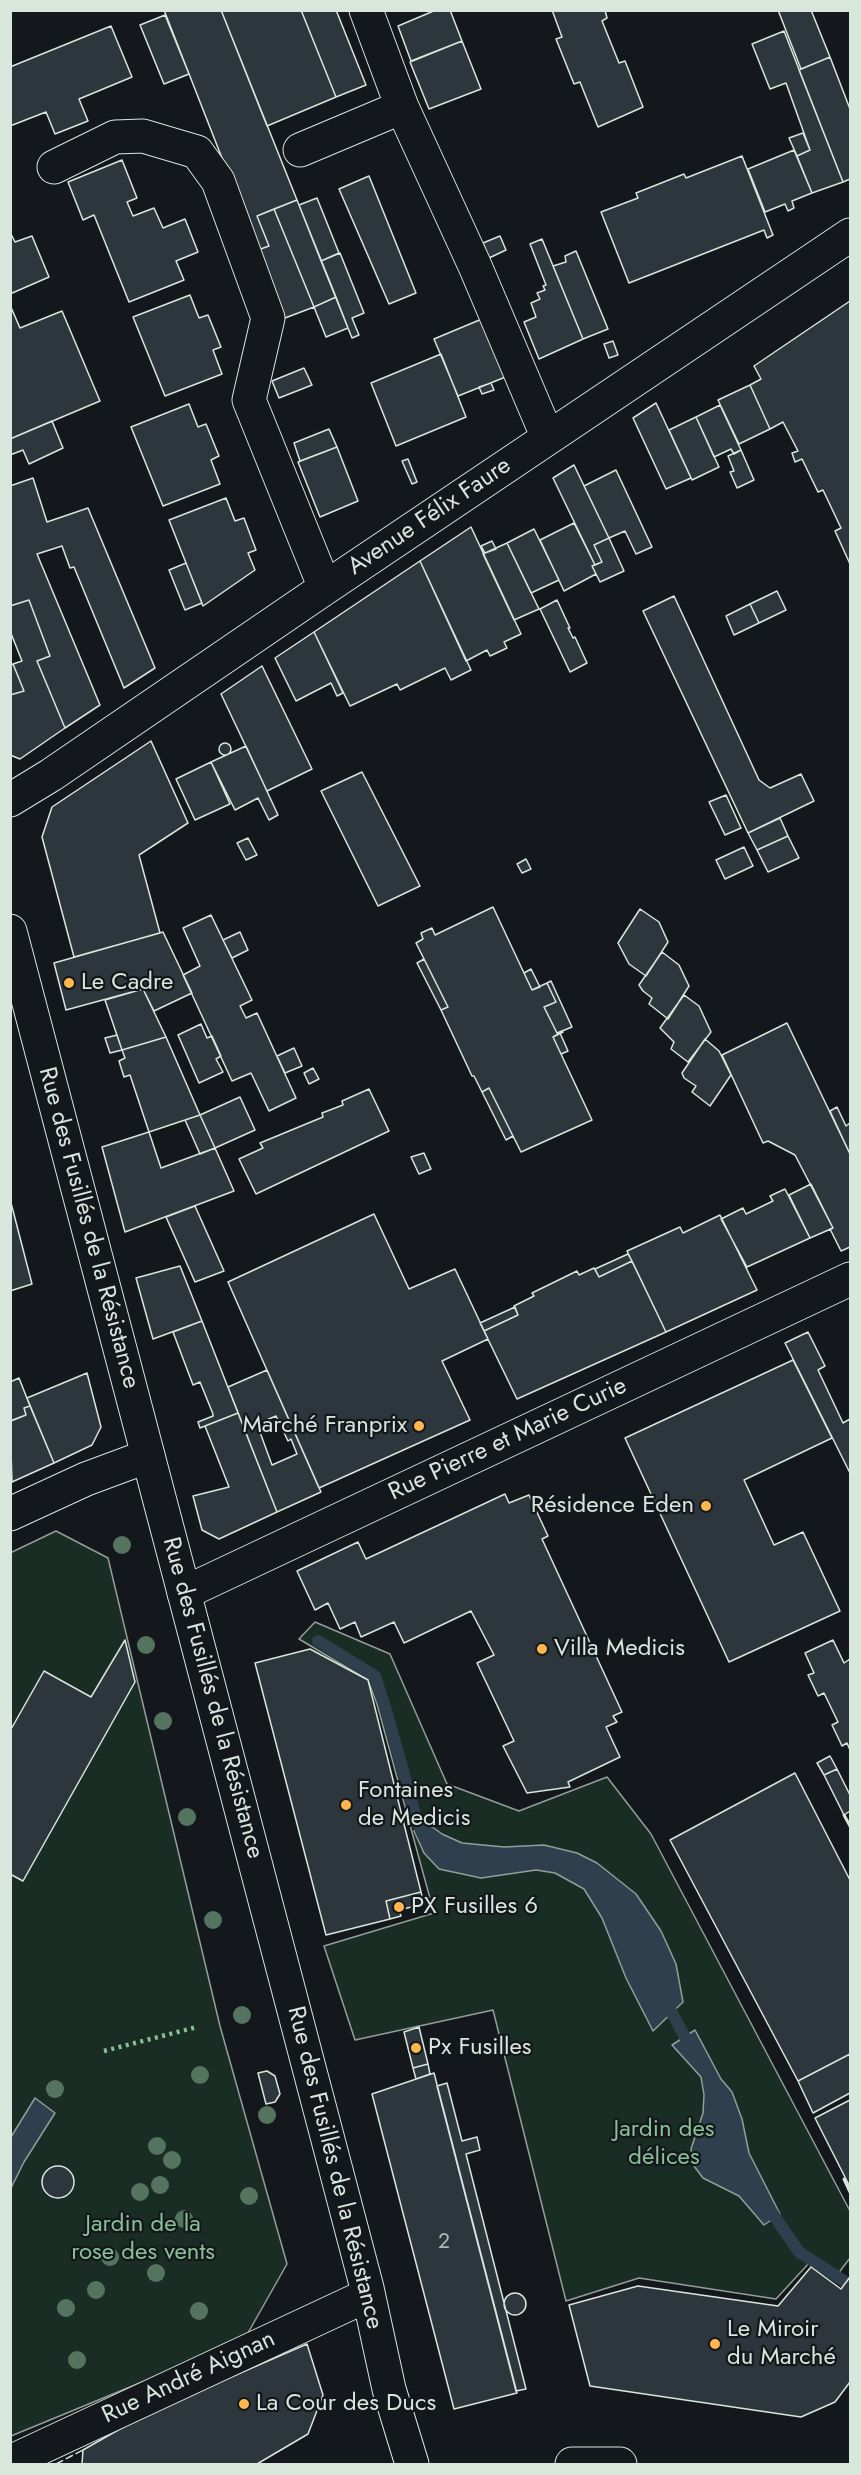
<!DOCTYPE html>
<meta charset="utf-8">
<style>
body{margin:0}
#map{position:relative;width:861px;height:2475px;overflow:hidden;background:#14181c;font-family:Jost,sans-serif}
canvas{display:block}
.frame{position:absolute;inset:0;border:12px solid #d8e6dc;pointer-events:none}
</style>
<div id="map">
<canvas width="861" height="2475"></canvas>
<div class="frame"></div>
</div>
<script>
const g = document.querySelector('canvas').getContext('2d');
g.lineJoin = 'round';
function fillPath(path, color) { g.fillStyle = color; g.fill(path, 'evenodd'); }
const toPath = rows => new Path2D(rows.map(r => 'M' + r).join(''));
function stroke(path, color, width, dash) { g.strokeStyle = color; g.lineWidth = width; g.lineCap = dash ? 'butt' : 'round'; g.setLineDash(dash || []); g.stroke(path); }
function drawText(font, color, halo, rows, align = 'center') {
  g.font = font + ' Jost,sans-serif'; g.lineWidth = 4.5; g.setLineDash([]); g.textBaseline = 'middle'; g.strokeStyle = halo; g.fillStyle = color; for (const [text, x, y, turn = 0] of rows) {
    g.save(); g.translate(x, y); g.rotate((+turn || 0) * Math.PI / 180); g.textAlign = isNaN(turn) ? turn : align; if (halo) g.strokeText(text, 0, 0); g.fillText(text, 0, 0); g.restore();
  }
}
const green = toPath([
 [56,1531,108,1558,220,2026,287,2264,244,2340,11,2436,10,1553,56,1531],
 [315,1622,390,1654,447,1784,519,1811,607,1777,651,1834,850,2211,850,2258,834,2279,810,2262,776,2299,639,2278,566,2301,493,2010,355,2040,324,1946,434,1913,377,1704,368,1680,299,1639,315,1622]
]);
fillPath(green, '#1a2d24');
stroke(green, '#939e99', 1.5);
const water = toPath([
 [427,1823,442,1834,462,1843,504,1847,544,1845,577,1853,597,1863,636,1894,661,1931,676,1964,683,2002,653,2031,626,1978,602,1918,584,1889,555,1873,536,1870,481,1878,439,1869,424,1853,414,1831,427,1823],
 [695,2030,721,2079,732,2092,742,2119,749,2153,780,2214,764,2225,739,2196,703,2178,694,2166,691,2149,703,2113,704,2095,701,2077,672,2045,695,2030],
 [35,2098,55,2113,24,2162,11,2188,11,2137,35,2098]
]);
fillPath(water, '#2f3f4d');
stroke(water, '#939e99', 1.5);
stroke(toPath([
 [318,1641,375,1676,386,1710,417,1821,423,1835,429,1842],
 [665,2000,692,2050],
 [766,2204,799,2252,850,2285]
]), '#2f3f4d', 12);
const building = toPath([
 [164,10,221,10,297,200,257,216,269,246,258,250,164,10],
 [221,10,301,10,336,97,267,126,221,10],
 [301,10,336,10,366,85,336,97,301,10],
 [436,10,450,10,462,41,411,61,398,26,436,10],
 [552,10,605,10,607,18,602,21,619,63,625,61,643,107,598,127,580,82,574,84,556,39,562,37,552,10],
 [778,10,811,10,830,57,801,69,778,10],
 [165,15,189,74,164,84,140,25,165,15],
 [111,26,132,77,79,99,88,121,55,134,46,112,10,126,10,67,111,26],
 [784,31,843,182,812,193,797,156,810,150,786,83,770,89,752,44,784,31],
 [462,41,481,89,429,109,410,62,462,41],
 [830,57,850,109,850,179,843,182,799,70,830,57],
 [803,133,810,150,797,156,789,138,803,133],
 [794,150,812,193,792,201,794,208,788,211,785,204,765,212,748,169,794,150],
 [742,156,773,235,767,238,764,230,629,283,601,212,638,198,636,193,684,174,686,178,742,156],
 [122,160,137,198,127,202,133,216,154,208,163,228,185,219,198,252,176,261,184,280,129,302,94,215,83,220,68,182,122,160],
 [369,176,416,293,389,304,339,189,369,176],
 [317,198,339,253,321,261,299,205,317,198],
 [297,200,336,297,314,307,274,209,297,200],
 [274,209,314,307,285,318,258,250,269,246,257,216,274,209],
 [10,232,15,242,32,236,49,277,10,294,10,232],
 [500,236,506,250,489,258,483,243,500,236],
 [542,239,583,339,539,359,524,322,536,317,531,303,540,299,537,293,545,290,543,286,546,285,530,244,542,239],
 [576,251,608,329,583,339,553,266,566,262,565,256,576,251],
 [340,253,364,313,352,318,359,335,352,338,321,261,340,253],
 [190,295,199,318,208,315,221,347,213,350,222,374,165,396,133,317,190,295],
 [336,297,348,328,326,337,314,307,336,297],
 [850,301,850,564,835,531,841,528,823,490,818,492,802,459,795,462,792,453,798,451,783,422,770,429,750,385,761,379,754,366,850,301],
 [10,305,20,328,62,311,100,401,10,439,10,305],
 [489,316,513,374,458,396,434,339,489,316],
 [613,341,618,355,609,358,604,344,613,341],
 [441,354,466,417,396,446,371,383,441,354],
 [304,368,312,385,279,398,272,381,304,368],
 [491,383,494,390,482,394,479,387,491,383],
 [750,385,770,429,739,444,718,400,750,385],
 [656,403,691,478,666,489,633,418,656,403],
 [189,404,198,427,206,424,219,456,211,460,220,484,163,506,131,427,189,404],
 [720,405,741,450,734,454,731,449,714,457,696,417,720,405],
 [696,417,719,467,692,480,669,430,696,417],
 [52,421,63,448,29,464,23,450,10,455,10,439,52,421],
 [329,429,337,447,300,461,294,443,329,429],
 [337,447,358,501,320,517,298,462,337,447],
 [741,450,754,480,737,488,730,472,734,471,728,456,741,450],
 [408,459,417,482,412,484,402,461,408,459],
 [574,465,609,538,594,545,602,562,595,565,553,478,574,465],
 [616,470,652,547,636,554,625,531,609,538,584,486,616,470],
 [33,478,47,522,88,508,155,668,124,688,74,567,70,568,62,546,37,554,100,705,65,728,37,661,50,656,29,600,10,606,10,486,33,478],
 [226,498,235,521,244,518,256,550,248,553,255,570,203,606,169,520,226,498],
 [574,523,595,565,592,566,596,574,564,591,540,540,574,523],
 [471,527,521,634,504,642,507,648,490,656,487,650,466,661,420,561,471,527],
 [534,529,559,580,531,593,507,543,534,529],
 [609,538,624,571,600,582,592,566,602,562,594,545,609,538],
 [492,541,496,549,485,553,481,546,492,541],
 [507,543,539,609,514,620,483,554,507,543],
 [420,561,471,670,451,680,445,668,400,690,397,684,350,706,314,632,420,561],
 [186,563,202,603,185,610,169,570,186,563],
 [777,591,786,610,759,623,750,604,777,591],
 [674,596,759,780,770,788,801,774,814,801,748,833,643,611,674,596],
 [29,600,50,656,37,661,65,728,20,759,10,755,10,695,24,691,13,664,22,661,10,631,10,606,29,600],
 [557,600,570,628,568,628,573,638,575,637,587,663,570,672,540,609,557,600],
 [750,604,759,623,734,635,726,616,750,604],
 [314,632,343,693,337,696,331,683,296,701,275,658,314,632],
 [13,664,24,691,10,695,10,665,13,664],
 [262,666,312,769,267,791,221,694,262,666],
 [151,741,188,823,139,855,160,933,74,957,42,837,52,807,151,741],
 '219 749a6 6 0 1 1 12 0a6 6 0 1 1-12 0Z',
 [246,746,278,815,269,820,258,798,235,810,211,762,246,746],
 [211,762,230,804,195,820,176,779,211,762],
 [362,772,420,886,378,906,321,791,362,772],
 [726,795,741,828,725,835,709,802,726,795],
 [780,818,788,836,757,850,748,833,780,818],
 [788,836,799,858,768,872,757,850,788,836],
 [248,838,257,855,246,860,237,843,248,838],
 [744,847,753,866,725,879,716,860,744,847],
 [526,859,531,869,522,873,517,864,526,859],
 [493,907,532,990,547,983,556,1002,544,1007,557,1033,563,1032,553,1037,592,1120,521,1152,489,1088,482,1092,474,1076,472,1076,441,1010,448,1007,416,943,423,939,421,933,432,928,435,935,493,907],
 [640,909,659,922,668,942,646,976,629,964,618,943,640,909],
 [211,915,252,1000,240,1006,246,1018,257,1013,296,1098,269,1111,251,1073,232,1081,183,975,200,966,183,928,211,915],
 [163,932,192,993,154,1011,143,989,66,1010,54,963,163,932],
 [240,932,248,950,232,958,223,940,240,932],
 [662,952,679,965,689,986,668,1019,649,1004,652,998,643,991,639,985,662,952],
 [424,959,448,1007,441,1010,417,963,424,959],
 [531,969,540,987,532,990,524,973,531,969],
 [551,981,572,1027,557,1033,544,1007,556,1002,547,983,551,981],
 [143,989,166,1037,122,1050,105,1000,143,989],
 [684,995,699,1006,711,1032,688,1062,671,1049,674,1042,660,1028,684,995],
 [787,1023,850,1154,850,1247,841,1251,830,1229,833,1228,795,1155,768,1141,763,1143,722,1055,787,1023],
 [201,1024,207,1038,212,1036,221,1056,216,1059,223,1072,199,1083,178,1035,201,1024],
 [560,1033,568,1051,561,1054,553,1037,560,1033],
 [117,1035,122,1050,110,1053,105,1038,117,1035],
 [166,1037,200,1115,149,1132,130,1075,124,1077,119,1061,125,1058,122,1050,166,1037],
 [705,1039,719,1051,731,1075,710,1106,692,1092,696,1086,684,1078,682,1073,705,1039],
 [294,1048,302,1066,285,1073,277,1056,294,1048],
 [313,1068,319,1079,309,1084,304,1073,313,1068],
 [489,1088,513,1136,506,1140,482,1092,489,1088],
 [369,1089,389,1131,256,1194,239,1159,263,1148,260,1143,323,1117,322,1113,343,1105,342,1101,369,1089],
 [240,1097,255,1130,215,1148,200,1115,240,1097],
 [837,1107,846,1126,850,1123,850,1154,830,1111,837,1107],
 [200,1115,215,1148,200,1154,185,1120,200,1115],
 [149,1132,161,1168,215,1148,234,1191,125,1232,102,1147,149,1132],
 [424,1153,431,1169,419,1174,411,1157,424,1153],
 [811,1184,833,1228,810,1238,789,1195,811,1184],
 [785,1189,810,1238,747,1267,721,1219,743,1208,746,1214,773,1201,770,1196,785,1189],
 [10,1199,32,1284,10,1291,10,1199],
 [195,1206,224,1271,195,1282,166,1217,195,1206],
 [374,1214,409,1289,455,1269,488,1339,442,1361,470,1420,319,1488,228,1282,374,1214],
 [720,1215,757,1290,666,1332,627,1251,680,1227,683,1233,720,1215],
 [628,1254,632,1261,599,1277,595,1269,628,1254],
 [632,1261,666,1332,517,1399,484,1331,518,1315,514,1306,534,1296,532,1293,577,1271,579,1275,594,1268,599,1277,632,1261],
 [180,1266,202,1321,153,1339,136,1278,180,1266],
 [515,1307,518,1315,484,1331,480,1323,515,1307],
 [202,1321,238,1413,200,1428,198,1422,213,1416,213,1414,200,1382,193,1385,173,1332,202,1321],
 [808,1332,825,1366,818,1370,843,1423,850,1419,850,1473,785,1343,808,1332],
 [793,1360,832,1438,744,1480,774,1545,803,1532,840,1611,729,1662,625,1438,793,1360],
 [267,1370,321,1492,277,1512,228,1387,267,1370],
 [276,1416,288,1441,291,1439,297,1454,272,1465,257,1424,276,1416],
 [87,1373,101,1427,92,1445,54,1463,27,1398,87,1373],
 [19,1378,30,1406,24,1408,26,1415,11,1421,10,1382,19,1378],
 [30,1406,54,1463,12,1482,10,1421,26,1415,24,1408,30,1406],
 [238,1413,277,1512,219,1539,202,1530,193,1496,229,1487,205,1426,238,1413],
 [505,1494,509,1503,529,1495,548,1536,542,1539,622,1712,613,1716,617,1722,606,1727,620,1757,568,1782,570,1787,527,1793,503,1746,514,1741,477,1663,494,1655,471,1611,404,1643,394,1622,361,1637,355,1622,340,1629,328,1603,315,1610,297,1571,358,1542,366,1559,505,1494],
 [125,1640,135,1682,23,1881,10,1874,10,1731,44,1671,91,1697,125,1640],
 [833,1640,844,1663,850,1659,850,1750,847,1743,842,1746,832,1725,838,1722,824,1693,818,1696,808,1675,814,1673,805,1653,833,1640],
 [310,1649,368,1680,421,1892,386,1901,390,1919,326,1935,255,1663,310,1649],
 [830,1756,837,1769,824,1775,817,1763,830,1756],
 [837,1769,850,1795,850,1811,844,1815,824,1775,837,1769],
 [795,1773,850,1880,850,2054,798,2081,670,1840,795,1773],
 [421,1892,424,1904,399,1910,401,1916,390,1919,386,1901,421,1892],
 [419,2027,428,2064,413,2068,404,2032,419,2027],
 [850,2054,850,2093,813,2113,798,2081,850,2054],
 [428,2064,430,2074,416,2079,413,2068,428,2064],
 [267,2071,275,2076,280,2094,275,2102,266,2104,258,2073,267,2071],
 [434,2073,517,2393,454,2409,372,2094,434,2073],
 [447,2083,462,2141,477,2137,480,2150,466,2154,526,2389,516,2391,437,2086,447,2083],
 [850,2100,850,2187,815,2118,850,2100],
 '42 2182a16 16 0 1 1 32 0a16 16 0 1 1-32 0Z',
 [811,2267,841,2289,850,2277,850,2382,835,2402,801,2417,590,2386,569,2305,638,2286,778,2306,811,2267],
 '504 2304a11 11 0 1 1 22 0a11 11 0 1 1-22 0Z',
 [307,2344,323,2395,308,2434,257,2464,82,2464,83,2450,148,2413,307,2344]
]);
fillPath(building, '#2c363c');
stroke(building, '#d8e6dc', 1.5);
const minor = toPath([
 [366,10,402,107,475,266,548,438],
 [300,150,402,107],
 [54,167,115,137,143,136,197,152,218,181,268,318,249,400,325,588],
 [10,800,51,775,325,588,850,235],
 [10,1514,86,1479,148,1456],
 [184,1593,850,1279],
 [10,2462,368,2295]
]);
const major = toPath([
 [10,931,367,2288,389,2389,412,2464],
 [572,2464,620,2464]
]);
stroke(minor, '#d8e6dc', 35);
stroke(major, '#d8e6dc', 35);
stroke(minor, '#14181c', 33);
stroke(major, '#14181c', 33);
stroke(toPath([
 [104,2051,197,2027]
]), '#8ac095', 4.5, [3, 4.5]);
stroke(toPath([
 [56,2464,83,2450]
]), '#d8e6dc', 1.5, [8, 3]);
stroke(toPath([
 [844,1815,850,1826],
 [844,2179,850,2192]
]), '#d8e6dc', 3);
g.fillStyle = '#55745f';
for (const [x, y] of [
 [122,1545],
 [146,1645],
 [163,1721],
 [187,1817],
 [213,1920],
 [242,2015],
 [200,2075],
 [55,2089],
 [267,2115],
 [157,2146],
 [172,2160],
 [160,2185],
 [140,2192],
 [249,2196],
 [184,2219],
 [110,2257],
 [156,2273],
 [96,2290],
 [66,2308],
 [199,2311],
 [77,2360]
]) { g.beginPath(); g.arc(x, y, 9, 0, 2 * Math.PI); g.fill(); }
for (const [x, y, r, color] of [
 [69,983,6,"#ffb74d"],
 [419,1426,6,"#ffb74d"],
 [706,1506,6,"#ffb74d"],
 [542,1649,6,"#ffb74d"],
 [346,1805,6,"#ffb74d"],
 [399,1907,6,"#ffb74d"],
 [416,2048,6,"#ffb74d"],
 [715,2344,6,"#ffb74d"],
 [244,2404,6,"#ffb74d"]
]) { const dot = new Path2D(); dot.arc(x, y, r, 0, 2 * Math.PI); g.fillStyle = color; g.fill(dot); stroke(dot, '#14181c', 2); }
drawText('21px', '#adbab4', null, [
 ["2",444,2243]
]);
drawText('24px', '#d8e6dc', '#14181c', [
 ["Avenue Félix Faure",430,517,-34],
 ["Rue des Fusillés de la Résistance",88,1228,75],
 ["Rue Pierre et Marie Curie",508,1440,-25],
 ["Rue des Fusillés de la Résistance",212,1698,75],
 ["Rue des Fusillés de la Résistance",334,2168,76],
 ["Rue André Aignan",189,2378,-25]
]);
drawText('24px', '#d8e6dc', '#14181c', [
 ["Le Cadre",81,983],
 ["Marché Franprix",407,1426,"right"],
 ["Résidence Eden",694,1506,"right"],
 ["Villa Medicis",554,1649],
 ["Fontaines",358,1791],
 ["de Medicis",358,1819],
 ["PX Fusilles 6",411,1907],
 ["Px Fusilles",428,2048],
 ["Le Miroir",727,2330],
 ["du Marché",727,2358],
 ["La Cour des Ducs",256,2404]
], 'left');
drawText('24px', '#8ac095', '#14181c', [
 ["Jardin des",664,2130],
 ["délices",664,2158],
 ["Jardin de la",143,2225],
 ["rose des vents",143,2253]
]);
</script>
